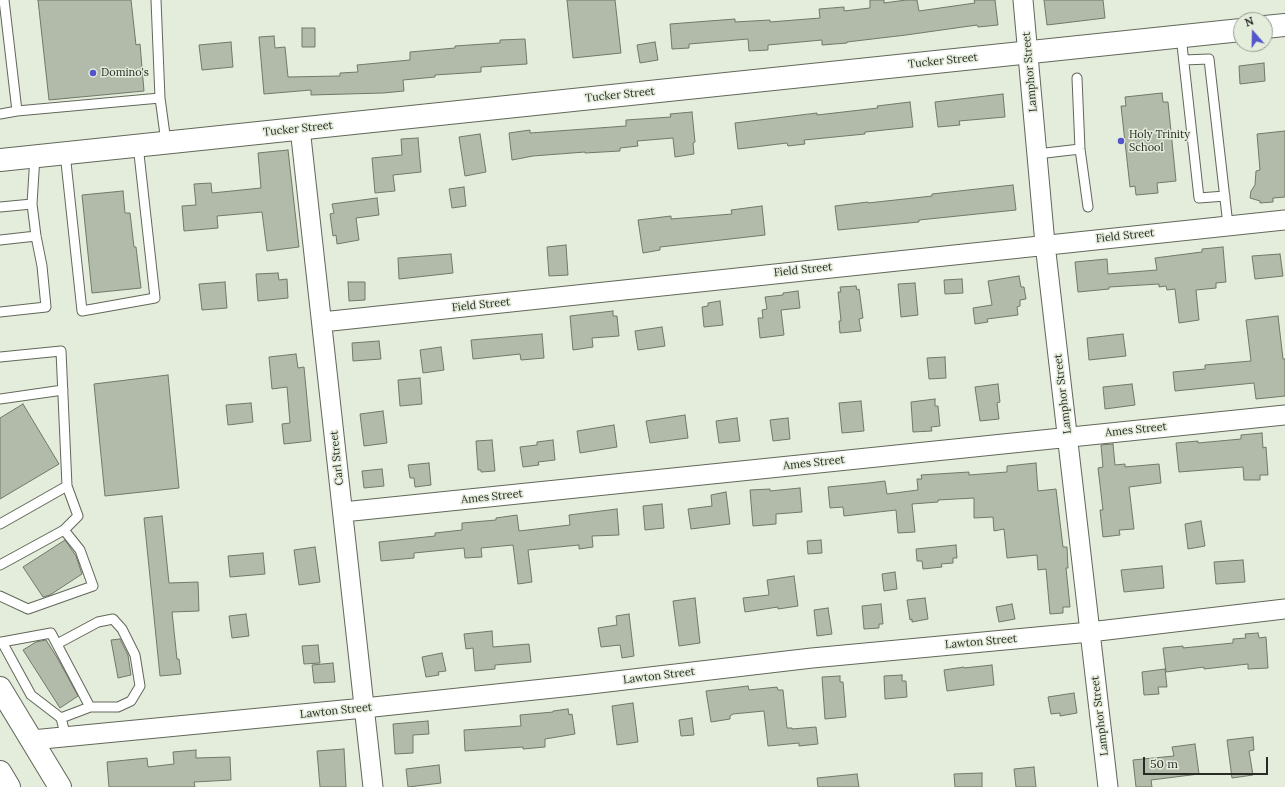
<!DOCTYPE html>
<style>
body{margin:0}
#map{position:relative;width:1285px;height:787px;overflow:hidden;background:#e4ecdb;font-family:Lora,serif}
canvas{display:block}
.north{position:absolute;left:1233px;top:12px;width:40px;height:40px;box-sizing:border-box;background:#e4ecdb;border:1px solid #999f92;border-radius:50%;rotate:340deg;font-size:11px;font-weight:700;line-height:16px;text-align:center;color:#282b25}
.north::after{content:'';display:block;margin:auto;width:14px;height:18px;background:#5154cb;clip-path:polygon(50% 0,100% 100%,50% 72%,0 100%)}
.scale{position:absolute;left:1143px;top:757px;width:125px;height:18px;box-sizing:border-box;border:2px solid #282b25;border-top:0;padding-left:5px;font-size:12px;line-height:14px;white-space:nowrap;color:#282b25;-webkit-text-stroke:3px #e4ecdb;paint-order:stroke}
</style>
<div id="map">
<canvas width="1285" height="787"></canvas>
<div class="north">N</div>
<div class="scale">50 m</div>
</div>
<script>
const g = document.querySelector('canvas').getContext('2d');
g.lineJoin = 'round';
function fillPath(path, color) { g.fillStyle = color; g.fill(path, 'evenodd'); }
const toPath = rows => new Path2D(rows.map(r => 'M' + r).join(''));
function stroke(path, color, width, dash) { g.strokeStyle = color; g.lineWidth = width; g.lineCap = dash ? 'butt' : 'round'; g.setLineDash(dash || []); g.stroke(path); }
function drawText(font, color, halo, rows, align = 'center') {
  g.font = font + ' Lora,serif'; g.lineWidth = 3; g.setLineDash([]); g.textBaseline = 'middle'; g.strokeStyle = halo; g.fillStyle = color; for (const [text, x, y, turn = 0] of rows) {
    g.save(); g.translate(x, y); g.rotate((+turn || 0) * Math.PI / 180); g.textAlign = isNaN(turn) ? turn : align; if (halo) g.strokeText(text, 0, 0); g.fillText(text, 0, 0); g.restore();
  }
}
const building = toPath([
 [38,0,131,0,136,45,140,44,144,91,49,100,38,0],
 [567,0,615,0,621,53,573,58,567,0],
 [870,0,884,0,884,3,906,0,917,0,919,11,975,3,974,0,995,0,998,25,978,27,977,25,906,35,847,42,847,43,822,45,822,40,768,45,768,50,749,51,748,39,689,44,689,48,672,49,670,24,735,19,735,22,770,20,770,22,820,18,819,9,844,7,844,11,870,8,870,0],
 [1044,0,1103,0,1105,18,1047,25,1044,0],
 [302,28,315,28,315,47,302,47,302,28],
 [274,36,275,48,285,47,288,77,340,76,340,73,358,72,357,65,410,60,410,52,455,48,455,46,500,43,500,40,525,39,527,64,481,67,481,72,435,75,435,77,403,80,404,91,383,93,311,95,311,90,264,94,259,37,274,36],
 [231,42,233,67,202,70,199,45,231,42],
 [655,42,658,60,640,63,637,45,655,42],
 [1264,63,1265,81,1240,84,1239,66,1264,63],
 [1162,93,1163,102,1168,102,1176,181,1157,183,1158,193,1136,195,1135,186,1130,187,1121,106,1126,106,1125,97,1162,93],
 [1003,94,1005,117,959,121,960,125,938,127,935,102,1003,94],
 [910,102,913,127,865,132,865,134,804,140,805,144,788,146,787,143,738,149,735,123,817,113,817,115,878,108,877,106,910,102],
 [692,112,695,142,693,143,694,154,675,157,673,138,637,141,638,146,620,148,620,151,585,153,585,152,533,156,512,160,509,133,530,130,530,133,626,126,626,120,671,117,670,114,692,112],
 [1285,131,1285,197,1273,198,1273,202,1260,203,1260,201,1250,198,1251,191,1255,185,1256,171,1260,170,1257,134,1285,131],
 [480,134,486,172,465,176,459,137,480,134],
 [418,138,421,172,393,175,395,191,375,193,372,158,402,155,401,139,418,138],
 [288,150,299,247,267,251,262,212,217,216,218,228,184,231,182,206,196,205,194,184,211,183,212,193,261,188,258,153,288,150],
 [1013,185,1016,210,919,220,919,222,838,230,835,206,868,202,868,203,932,196,932,194,1013,185],
 [464,187,466,206,452,208,449,189,464,187],
 [123,191,125,213,130,213,134,247,136,247,141,288,92,293,82,195,123,191],
 [377,198,379,215,356,218,359,240,337,244,336,235,333,236,330,214,334,213,332,204,377,198],
 [762,206,765,235,660,247,660,250,643,253,638,220,671,216,671,219,732,214,731,210,762,206],
 [566,245,568,275,549,276,547,247,566,245],
 [1223,247,1226,282,1216,283,1216,288,1196,290,1199,320,1179,323,1175,289,1167,290,1166,286,1159,287,1159,284,1109,287,1109,289,1078,292,1075,262,1107,259,1108,274,1157,270,1155,258,1202,252,1202,249,1223,247],
 [451,254,453,273,399,279,398,258,451,254],
 [1280,254,1283,276,1255,279,1252,256,1280,254],
 [278,273,279,280,287,279,288,298,258,301,256,274,278,273],
 [1019,276,1021,287,1024,287,1026,299,1020,300,1020,306,1017,307,1018,315,987,319,988,322,975,324,973,308,992,305,988,281,1019,276],
 [962,279,963,293,945,294,944,280,962,279],
 [225,282,227,308,202,310,199,284,225,282],
 [348,282,365,282,365,300,349,301,348,282],
 [915,283,918,315,901,317,898,284,915,283],
 [856,286,857,290,859,289,863,318,859,319,861,331,840,333,839,321,841,321,838,292,841,292,840,287,856,286],
 [798,291,800,308,781,310,784,335,760,338,758,318,763,318,762,310,767,309,765,297,783,295,783,293,798,291],
 [720,301,723,325,704,327,702,307,708,306,708,303,720,301],
 [613,311,613,316,617,316,619,336,592,338,593,347,573,350,570,316,613,311],
 [1278,316,1283,359,1285,359,1285,396,1256,399,1254,383,1175,391,1173,372,1205,369,1205,365,1251,361,1246,320,1278,316],
 [662,327,665,346,638,350,635,331,662,327],
 [542,334,544,358,521,360,520,354,473,359,471,340,542,334],
 [1123,334,1126,356,1089,360,1087,338,1123,334],
 [379,341,381,359,353,361,352,343,379,341],
 [441,347,444,370,423,373,420,350,441,347],
 [296,354,298,368,304,367,311,441,284,444,282,424,290,423,287,387,272,389,269,357,296,354],
 [945,357,946,378,929,379,927,358,945,357],
 [168,375,179,488,105,496,94,384,168,375],
 [420,378,422,404,400,406,398,380,420,378],
 [998,384,1000,402,997,403,999,419,980,421,975,387,998,384],
 [1132,384,1135,405,1105,409,1103,387,1132,384],
 [935,399,935,406,938,406,940,426,931,427,932,431,913,432,911,402,935,399],
 [861,401,864,431,842,433,839,403,861,401],
 [251,403,253,422,228,425,226,405,251,403],
 [23,404,59,464,0,499,0,418,23,404],
 [383,411,387,443,364,446,360,414,383,411],
 [685,415,688,438,650,443,646,421,685,415],
 [737,418,740,441,719,443,716,421,737,418],
 [788,418,790,439,773,441,770,420,788,418],
 [614,425,617,447,580,453,577,431,614,425],
 [1262,433,1263,448,1266,447,1268,475,1260,475,1260,480,1244,480,1243,467,1179,472,1176,443,1198,441,1198,443,1241,439,1241,435,1262,433],
 [492,440,495,471,481,472,481,470,478,470,476,441,492,440],
 [553,440,555,460,538,462,539,465,523,467,520,447,537,445,537,442,553,440],
 [1113,444,1115,465,1125,464,1125,467,1159,464,1161,483,1129,487,1134,529,1119,530,1120,535,1103,537,1100,510,1103,510,1098,468,1103,467,1101,445,1113,444],
 [429,463,431,485,415,487,414,478,410,478,408,465,429,463],
 [1036,463,1038,491,1056,489,1063,547,1067,547,1068,568,1066,568,1070,607,1063,607,1063,613,1050,614,1046,569,1038,570,1037,555,1007,558,1004,529,994,531,993,517,974,518,974,498,938,500,938,502,912,504,915,532,898,533,896,510,844,516,843,507,830,508,828,487,869,483,885,481,887,494,918,490,917,479,922,479,921,475,969,472,969,475,1007,472,1007,466,1036,463],
 [382,469,384,486,364,488,362,471,382,469],
 [800,488,802,512,776,514,776,524,753,526,750,490,770,489,770,491,800,488],
 [726,492,730,524,691,529,688,509,712,506,711,495,726,492],
 [662,504,664,528,645,530,643,506,662,504],
 [617,509,619,535,592,536,593,547,579,549,579,545,528,550,532,582,518,584,513,545,481,548,482,557,465,558,464,548,414,553,414,558,381,561,379,542,435,536,435,533,462,530,462,523,496,520,496,518,517,515,519,531,570,525,569,515,617,509],
 [162,516,169,583,198,582,199,611,172,612,177,659,179,659,181,674,160,676,144,518,162,516],
 [1201,521,1205,546,1188,549,1185,524,1201,521],
 [65,540,76,556,82,574,50,595,43,597,23,567,65,540],
 [821,540,822,553,808,554,807,541,821,540],
 [956,545,957,558,953,558,953,563,941,564,942,567,923,569,922,561,917,561,916,549,956,545],
 [315,547,320,582,299,585,294,550,315,547],
 [263,553,265,574,230,577,228,556,263,553],
 [1243,560,1245,582,1216,584,1214,562,1243,560],
 [1162,566,1164,588,1124,592,1121,570,1162,566],
 [895,572,897,589,884,591,882,574,895,572],
 [794,576,798,606,778,609,778,607,745,612,743,598,769,595,767,580,794,576],
 [695,598,700,643,679,646,673,601,695,598],
 [925,598,928,619,912,622,912,619,910,620,907,600,925,598],
 [881,604,883,624,879,624,879,628,864,629,862,606,881,604],
 [1012,604,1015,619,999,622,996,607,1012,604],
 [828,608,832,634,817,636,814,610,828,608],
 [246,614,249,636,232,638,229,616,246,614],
 [629,614,634,656,622,658,620,645,601,647,598,628,617,625,616,616,629,614],
 [492,631,493,647,529,644,531,662,495,665,495,669,475,671,473,648,466,649,464,634,492,631],
 [1258,633,1259,638,1266,637,1268,668,1248,669,1248,664,1204,669,1204,667,1166,672,1163,648,1183,646,1183,648,1233,643,1233,639,1246,638,1245,634,1258,633],
 [120,639,128,655,131,675,118,678,111,640,120,639],
 [46,640,58,659,78,696,60,708,23,650,36,642,46,640],
 [318,645,320,663,304,664,302,646,318,645],
 [442,653,446,671,438,672,439,675,426,677,422,657,442,653],
 [333,663,335,682,314,683,312,665,333,663],
 [992,665,994,685,947,691,944,670,964,667,964,668,992,665],
 [1165,669,1167,687,1158,687,1159,694,1144,695,1142,672,1165,669],
 [902,675,902,681,906,681,907,697,885,699,884,676,902,675],
 [840,676,840,682,843,682,846,717,825,719,822,677,840,676],
 [748,686,749,690,777,687,778,690,783,690,787,728,792,728,792,729,816,727,818,744,799,746,799,743,768,746,764,711,733,714,730,716,730,719,711,722,706,691,748,686],
 [1074,693,1077,713,1060,716,1060,713,1051,714,1048,697,1074,693],
 [633,703,638,742,617,745,612,706,633,703],
 [568,709,569,715,572,714,575,734,545,739,545,747,523,749,523,747,465,751,464,730,521,726,520,715,553,712,553,711,568,709],
 [692,718,694,735,681,736,679,720,692,718],
 [428,721,429,734,413,735,413,753,395,754,393,724,428,721],
 [1253,737,1254,750,1249,751,1253,775,1232,778,1227,740,1253,737],
 [1195,744,1199,774,1151,780,1152,787,1136,787,1133,760,1174,756,1172,747,1195,744],
 [344,749,346,787,320,787,317,751,344,749],
 [196,750,196,758,230,757,231,780,194,782,195,787,109,787,107,762,147,758,148,767,174,764,173,752,196,750],
 [439,765,441,783,408,787,406,769,439,765],
 [1034,767,1036,787,1016,787,1014,769,1034,767],
 [982,773,982,787,955,787,954,774,982,773],
 [857,774,859,787,818,787,817,778,857,774]
]);
fillPath(building, '#b2baaa');
stroke(building, '#717869', 1);
const lane = toPath([
 [156,0,160,98],
 [1181,36,1199,198,1225,196],
 [1184,60,1209,59,1228,225],
 [1077,78,1080,149,1088,207],
 [17,111,160,98,166,142],
 [0,114,17,111,4,0],
 [65,153,82,311,155,298,138,145],
 [1037,154,1080,149],
 [32,204,35,156],
 [0,207,32,204,36,236,42,266,46,307,0,312],
 [0,240,36,236],
 [0,357,61,351,67,486,78,516,64,530],
 [0,399,63,390],
 [0,524,67,486],
 [0,565,64,530,80,550,93,586,28,609,0,596],
 [0,642,2,642,31,695,61,718,66,737],
 [2,642,51,633,90,707,61,718],
 [57,644,98,622,113,619,122,629,135,655,140,686,131,701,118,707,90,707]
]);
const street = toPath([
 [1023,0,1045,244,1108,787],
 [300,128,373,787],
 [322,322,1285,220],
 [343,512,1285,415],
 [32,740,364,708,582,685,812,658,1090,632,1285,609]
]);
const secondary = toPath([
 [1265,27,1285,25],
 [0,160,1241,30],
 [0,688,60,787],
 [0,772,9,787]
]);
stroke(lane, '#616859', 11);
stroke(street, '#616859', 21);
stroke(secondary, '#616859', 24);
stroke(lane, '#fff', 9);
stroke(street, '#fff', 19);
stroke(secondary, '#fff', 22);
for (const [x, y, r, color] of [
 [93,73,4,"#5154cb"],
 [1121,141,4,"#5154cb"]
]) { const dot = new Path2D(); dot.arc(x, y, r, 0, 2 * Math.PI); g.fillStyle = color; g.fill(dot); stroke(dot, '#e4ecdb', 1.5); }
drawText('11px', '#282b25', '#e4ecdb', [
 ["Tucker Street",943,61,-6],
 ["Lamphor Street",1030,72,-95],
 ["Tucker Street",620,95,-6],
 ["Tucker Street",298,129,-6],
 ["Field Street",1125,236,-6],
 ["Field Street",803,270,-6],
 ["Field Street",481,305,-6],
 ["Lamphor Street",1063,394,-97],
 ["Ames Street",1136,430,-6],
 ["Carl Street",337,458,-96],
 ["Ames Street",814,463,-6],
 ["Ames Street",492,497,-6],
 ["Lawton Street",981,642,-5],
 ["Lawton Street",659,676,-7],
 ["Lawton Street",336,711,-6],
 ["Lamphor Street",1100,716,-97]
]);
drawText('11px', '#282b25', '#e4ecdb', [
 ["Domino's",101,73],
 ["Holy Trinity",1129,135],
 ["School",1129,148]
], 'left');
</script>
